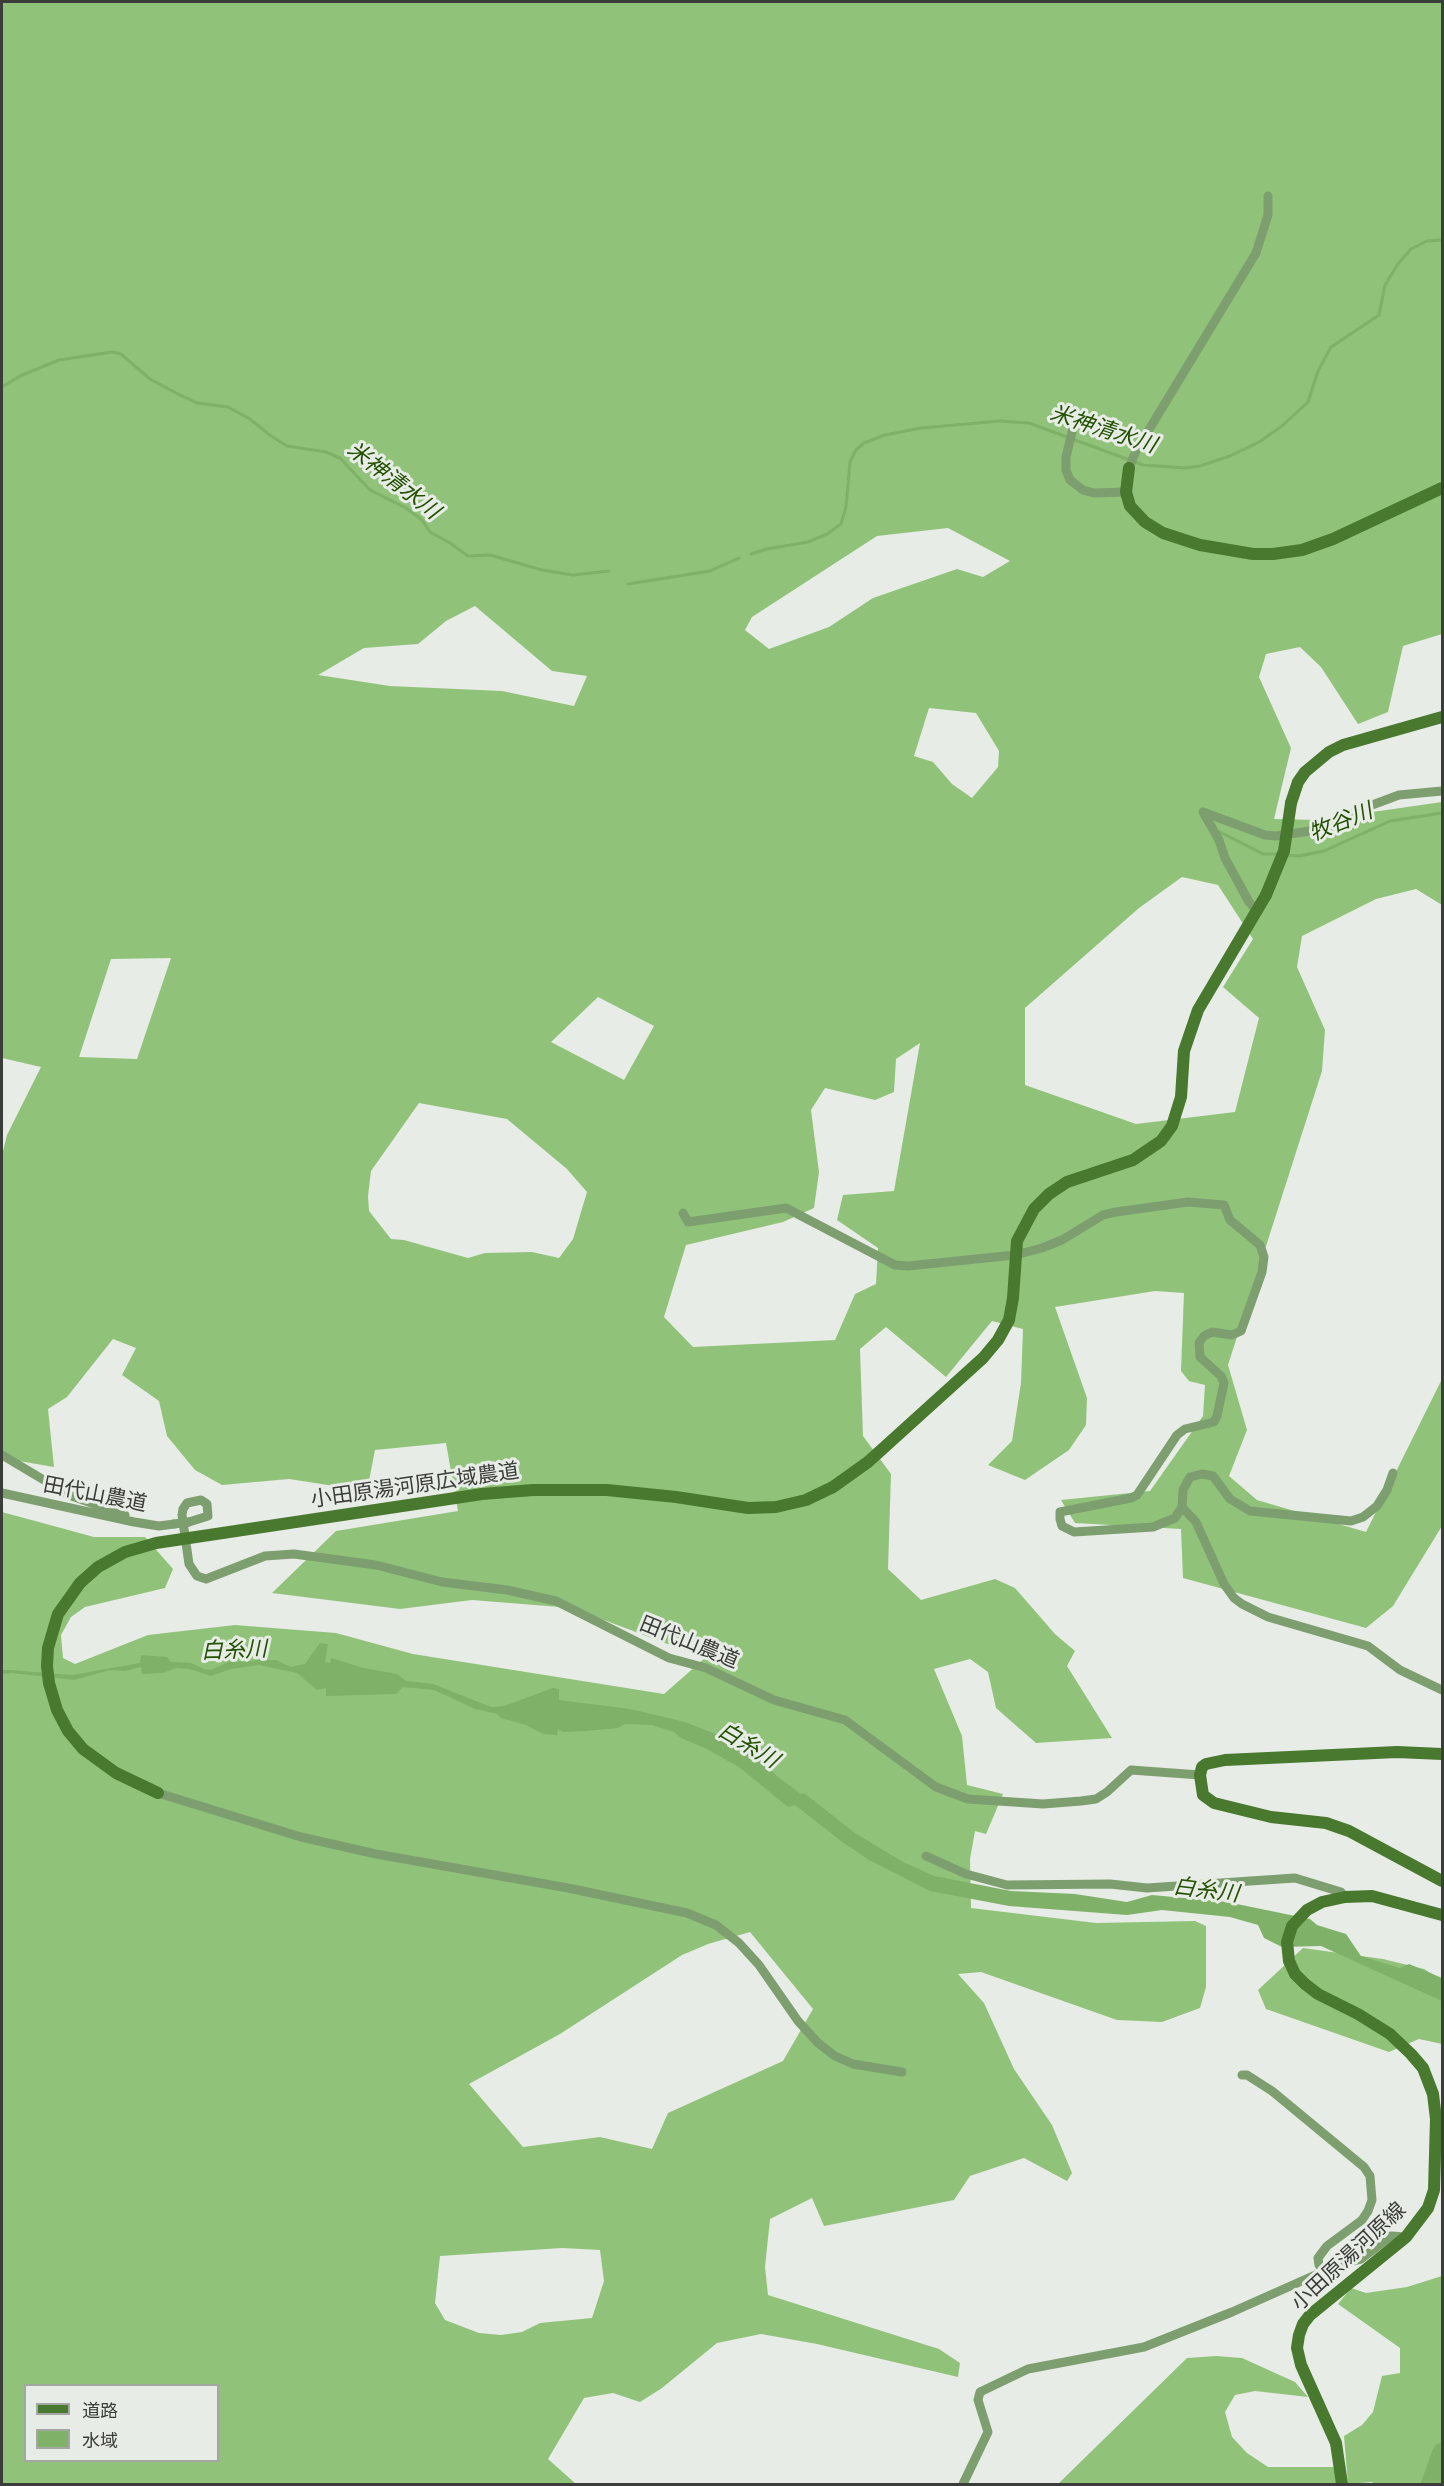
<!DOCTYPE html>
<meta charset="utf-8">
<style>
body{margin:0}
#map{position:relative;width:1444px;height:2486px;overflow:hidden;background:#e8ece6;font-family:"Fira Sans","Noto Sans JP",sans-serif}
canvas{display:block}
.frame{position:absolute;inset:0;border:3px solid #3b3d3a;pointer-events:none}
.legend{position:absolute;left:24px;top:2384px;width:195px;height:78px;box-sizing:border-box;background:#e8ece6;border:2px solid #a3a6a1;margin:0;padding:8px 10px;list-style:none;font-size:18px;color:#3b3d3a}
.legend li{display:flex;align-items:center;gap:12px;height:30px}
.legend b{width:30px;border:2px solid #a3a6a1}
</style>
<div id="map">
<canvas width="1444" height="2486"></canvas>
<div class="frame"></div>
<ul class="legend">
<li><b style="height:8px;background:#48792e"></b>道路</li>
<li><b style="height:16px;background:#7fb168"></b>水域</li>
</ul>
</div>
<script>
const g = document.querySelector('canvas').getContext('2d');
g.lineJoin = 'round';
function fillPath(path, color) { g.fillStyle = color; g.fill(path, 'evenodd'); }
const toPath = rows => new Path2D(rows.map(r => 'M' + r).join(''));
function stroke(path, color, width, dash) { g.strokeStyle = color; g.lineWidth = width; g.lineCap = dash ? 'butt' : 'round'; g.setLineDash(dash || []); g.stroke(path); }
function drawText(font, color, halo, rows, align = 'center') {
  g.font = font + ' "Fira Sans","Noto Sans JP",sans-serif'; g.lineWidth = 6; g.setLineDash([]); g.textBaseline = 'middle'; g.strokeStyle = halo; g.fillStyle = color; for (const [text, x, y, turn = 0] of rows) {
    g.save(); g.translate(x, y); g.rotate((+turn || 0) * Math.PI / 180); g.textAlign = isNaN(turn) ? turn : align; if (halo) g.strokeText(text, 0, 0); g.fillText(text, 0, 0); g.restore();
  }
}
fillPath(toPath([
 [2,2,1442,2,1442,634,1403,646,1388,712,1358,724,1321,667,1300,647,1266,654,1259,677,1291,748,1274,819,1317,820,1442,802,1442,905,1416,889,1376,899,1302,936,1297,967,1325,1030,1322,1071,1228,1365,1247,1430,1229,1476,1257,1500,1366,1532,1442,1379,1442,1526,1393,1606,1366,1628,1183,1578,1181,1529,1075,1523,1061,1500,1150,1491,1203,1416,1205,1385,1189,1381,1181,1371,1184,1293,1155,1291,1055,1307,1087,1398,1086,1425,1069,1450,1025,1480,988,1465,1012,1441,1021,1383,1023,1329,992,1321,946,1377,886,1327,860,1349,863,1436,891,1474,888,1569,921,1600,995,1579,1015,1588,1055,1634,1075,1651,1067,1666,1112,1738,1036,1743,996,1708,988,1672,970,1659,934,1669,962,1736,967,1785,1003,1794,986,1834,975,1831,970,1859,971,1908,1096,1923,1195,1921,1206,1926,1206,1987,1200,2008,1162,2022,1117,2020,981,1972,958,1974,984,2003,1014,2069,1052,2125,1072,2173,1067,2181,1024,2158,970,2176,954,2200,824,2226,812,2198,770,2219,765,2267,768,2295,939,2349,960,2363,958,2377,817,2344,761,2334,717,2343,662,2388,640,2402,613,2393,584,2398,548,2459,576,2484,2,2484,2,1512,94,1537,145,1537,173,1569,165,1588,85,1607,71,1617,61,1635,63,1658,75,1664,148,1635,235,1625,336,1633,413,1654,664,1694,705,1658,572,1608,472,1600,400,1609,272,1593,336,1531,458,1511,446,1443,375,1450,367,1491,289,1479,222,1485,195,1470,167,1436,159,1401,122,1375,136,1348,113,1339,67,1397,48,1409,54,1467,2,1458,2,1155,7,1135,41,1067,2,1058],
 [948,528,1010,561,983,577,957,569,873,598,829,627,769,649,745,630,752,617,877,536],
 [475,606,552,671,587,676,574,706,502,691,390,686,318,675,364,648,418,644,446,621],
 [929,708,976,713,999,751,998,767,972,798,952,784,933,762,914,756],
 [1182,877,1218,885,1253,939,1223,987,1259,1018,1235,1112,1136,1124,1025,1085,1025,1008,1139,908],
 [171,958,137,1059,79,1057,111,959],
 [598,997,654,1026,624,1080,551,1042],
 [920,1043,894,1191,843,1195,837,1220,878,1248,876,1284,855,1294,835,1340,693,1347,664,1317,686,1245,783,1222,814,1208,819,1172,811,1110,825,1088,875,1100,894,1092,896,1059],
 [419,1103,507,1119,567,1169,587,1192,573,1239,559,1258,532,1252,485,1253,468,1258,404,1240,391,1239,369,1211,368,1196,371,1171],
 [750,1932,813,2009,783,2061,668,2113,652,2149,600,2137,523,2147,469,2084,560,2034,682,1955,708,1944],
 [562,2248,600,2250,604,2281,592,2318,540,2323,522,2332,501,2335,479,2333,445,2320,435,2303,440,2256],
 [26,2386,218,2386,218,2460,26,2460],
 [1303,1948,1383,1959,1424,1969,1442,1980,1442,2044,1419,2039,1389,2052,1266,2009,1258,1990],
 [1442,2276,1442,2456,1428,2484,1374,2484,1372,2482,1348,2484,1344,2436,1362,2425,1373,2412,1382,2376,1400,2373,1400,2348,1338,2304,1351,2288,1366,2293,1407,2287],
 [1216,2356,1242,2358,1295,2382,1308,2397,1255,2391,1235,2395,1225,2412,1232,2437,1247,2453,1268,2467,1334,2467,1338,2484,1058,2484,1187,2358]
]), '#90c379');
fillPath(toPath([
 [320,1643,328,1644,325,1662,330,1663,331,1658,364,1668,397,1674,406,1681,433,1684,491,1707,504,1706,553,1688,559,1689,559,1700,630,1709,685,1722,718,1735,759,1759,778,1777,801,1794,804,1793,855,1833,903,1862,934,1876,1011,1891,1075,1894,1127,1902,1152,1895,1227,1902,1310,1919,1317,1925,1346,1934,1361,1956,1400,1968,1409,1964,1442,1978,1442,2001,1321,1946,1282,1947,1264,1938,1258,1925,1230,1917,1162,1910,1127,1915,1009,1906,930,1891,869,1860,841,1841,795,1805,788,1807,739,1767,705,1748,681,1738,674,1732,652,1725,625,1724,618,1728,586,1731,563,1732,558,1729,557,1735,543,1734,526,1725,501,1718,497,1714,475,1709,434,1690,403,1687,396,1694,326,1696,326,1688,317,1690,297,1673,259,1665,231,1669,211,1676,190,1669,176,1668,163,1673,142,1674,141,1667,125,1671,110,1670,74,1680,12,1673,2,1674,2,1670,10,1670,72,1675,140,1663,141,1655,167,1657,171,1662,191,1663,204,1669,211,1670,230,1661,243,1662,261,1660,276,1660,291,1667,305,1664]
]), '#7fb168');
stroke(toPath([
 [2,387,20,376,59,360,112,352,121,354,150,379,178,394,197,403,228,407,250,419,271,436,287,446,326,452,340,458,370,490,406,508,422,520,430,532,450,543,468,556,490,555,542,570,573,575,609,571],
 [751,554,767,549,808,542,827,534,841,524,846,507,850,462,856,450,864,443,885,435,921,428,1000,421,1029,423,1143,465,1185,468,1200,466,1230,456,1259,442,1282,426,1308,402,1318,371,1331,347,1379,315,1385,285,1398,264,1411,249,1427,241,1442,240],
 [628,584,710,571,739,558],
 [1220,832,1263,854,1279,854],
 [1285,855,1299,856,1324,851,1390,821,1442,813]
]), '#7fb168', 3);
stroke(toPath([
 [1431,2484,1442,2453]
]), '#7fb168', 20);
stroke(toPath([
 [1074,424,1066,457,1066,470,1070,480,1083,490,1094,493,1126,492],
 [1129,468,1136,451,1256,253,1268,215,1268,196],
 [1203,812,1265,835,1276,836,1317,830,1364,808,1399,795,1442,791],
 [1203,812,1219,840,1225,858,1249,902,1257,911],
 [683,1213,688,1222,786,1208,895,1265,908,1266,1015,1255,1042,1248,1062,1240,1103,1215,1116,1212,1188,1202,1224,1205,1230,1220,1260,1245,1264,1257,1262,1272,1241,1331,1232,1335,1212,1332,1204,1336,1199,1343,1200,1357,1221,1376,1224,1383,1217,1416,1214,1422,1185,1429,1177,1435,1137,1495,1131,1498,1060,1512,1060,1519,1062,1526,1074,1532,1153,1527,1175,1518,1182,1507],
 [2,1455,69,1495,125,1515],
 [1393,1473,1387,1490,1377,1506,1363,1517,1351,1521,1250,1511,1230,1499,1213,1476,1202,1474,1190,1477,1183,1490,1182,1507,1196,1522,1224,1584,1234,1598,1242,1604,1268,1617,1368,1646,1400,1670,1442,1690],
 [2,1493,134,1522,159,1526,174,1524],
 [189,1522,208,1516,207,1504,201,1500,187,1503,183,1509,182,1515,189,1564,197,1576,206,1579,265,1556,294,1554,376,1565,442,1582,507,1590,556,1601,669,1658,706,1668,774,1700,845,1720,936,1787,968,1799,1043,1804,1081,1801,1096,1799,1107,1792,1131,1770,1200,1775],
 [158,1793,301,1837,376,1854,568,1888,687,1913,716,1925,739,1943,759,1965,798,2021,818,2043,835,2056,853,2064,902,2072],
 [926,1856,966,1874,1007,1885,1110,1884,1147,1888,1295,1878,1341,1892,1345,1897],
 [1242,2075,1247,2075,1272,2091,1364,2167,1370,2176,1372,2200,1368,2211,1362,2220,1327,2246,1318,2258,1319,2265,1326,2271],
 [963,2484,988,2432,978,2400,980,2392,1028,2369,1144,2347,1232,2312,1340,2264,1361,2259,1391,2236,1406,2237]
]), '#7d9f6f', 9);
stroke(toPath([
 [1129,468,1126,492,1130,506,1145,522,1163,533,1200,545,1253,554,1273,554,1302,550,1333,539,1442,488],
 [1291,803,1298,782,1305,772,1329,752,1343,745,1442,717],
 [1442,1754,1397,1752,1225,1760,1206,1764,1202,1767,1200,1775,1203,1795,1214,1803,1271,1817,1326,1823,1349,1831,1442,1881],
 [158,1793,116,1773,83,1749,68,1731,57,1710,49,1683,47,1666,48,1648,58,1614,80,1583,98,1567,125,1552,156,1543,482,1494,533,1490,607,1490,676,1497,748,1508,776,1507,806,1500,833,1487,868,1462,983,1358,998,1340,1009,1320,1013,1298,1017,1241,1034,1209,1049,1194,1067,1182,1133,1160,1161,1141,1172,1126,1176,1113,1181,1097,1184,1051,1198,1010,1266,895],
 [1342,2484,1336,2443,1301,2365,1297,2348,1299,2335,1303,2324,1310,2315,1406,2237,1428,2208,1434,2190,1436,2119,1433,2094,1423,2068,1411,2054,1390,2034,1358,2014,1318,1994,1305,1984,1295,1974,1289,1961,1287,1942,1292,1926,1307,1910,1322,1902,1345,1897,1372,1896,1442,1915]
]), '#48792e', 12);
stroke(toPath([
 [174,1524,189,1522]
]), '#7d9f6f', 9);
stroke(toPath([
 [1266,895,1284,851,1291,803]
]), '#48792e', 12);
drawText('21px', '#3b3d3a', '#e8ece6', [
 ["小田原湯河原広域農道",415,1486,-8],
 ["田代山農道",95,1495,11],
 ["田代山農道",689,1643,22],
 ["小田原湯河原線",1349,2257,-43]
]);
drawText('italic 22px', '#225100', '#e8ece6', [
 ["米神清水川",1103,430,18],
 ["米神清水川",393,481,38],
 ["牧谷川",1341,823,-22],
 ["白糸川",234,1651,-2],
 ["白糸川",748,1746,31],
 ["白糸川",1206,1891,7]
]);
</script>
